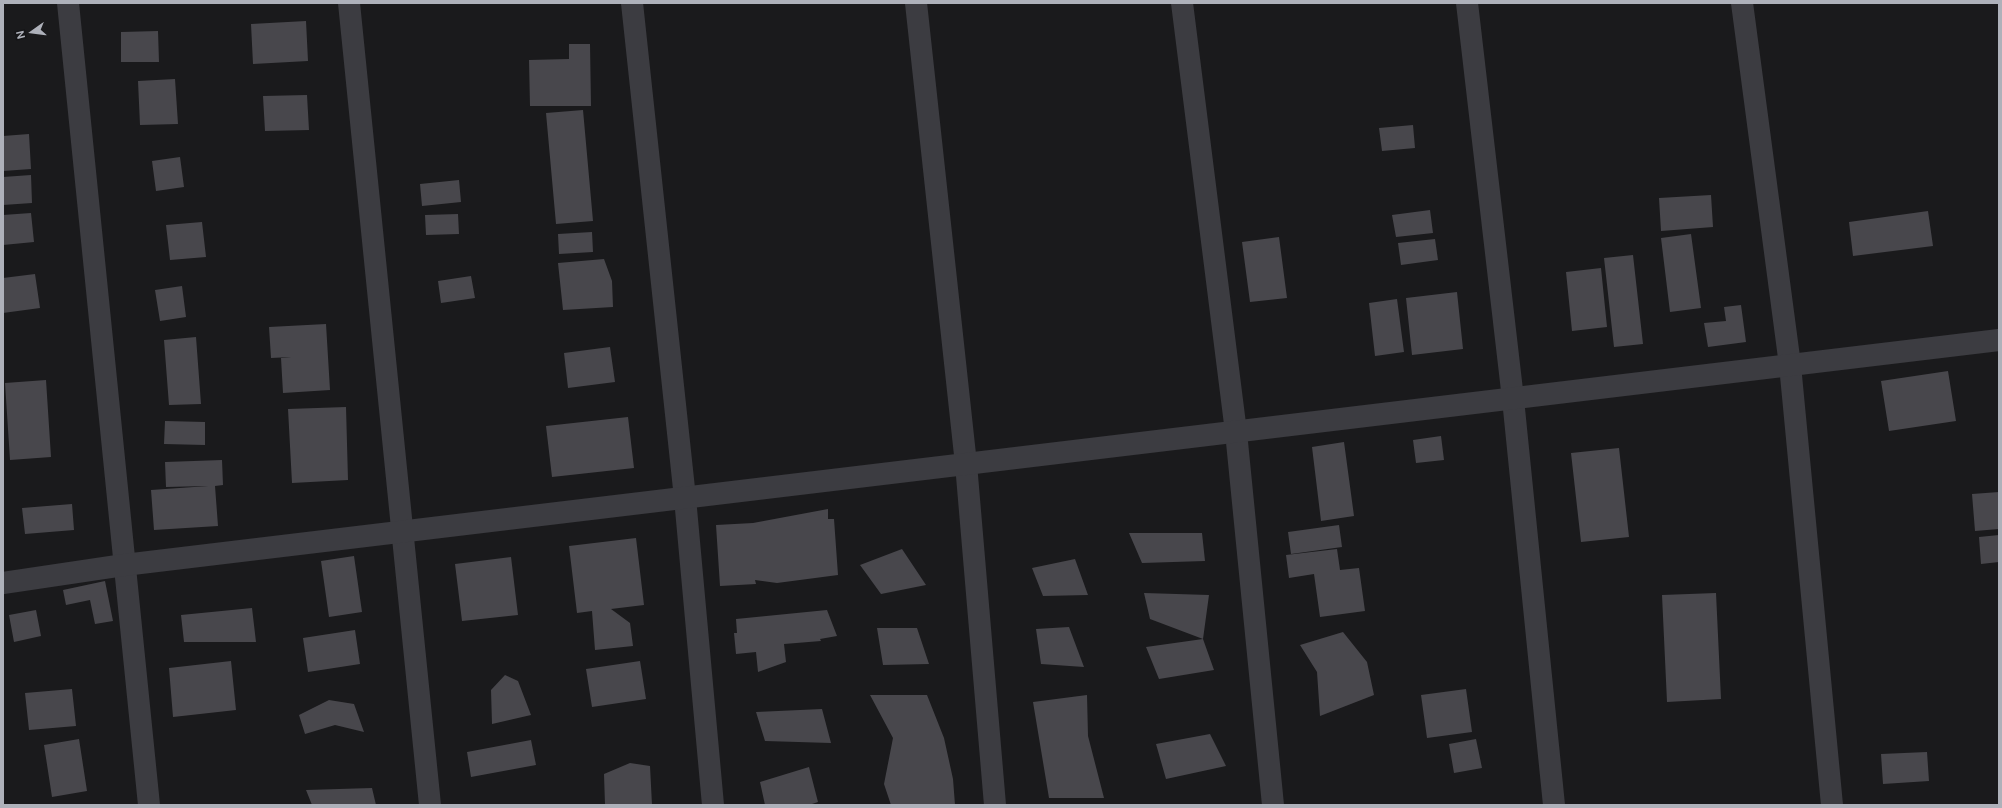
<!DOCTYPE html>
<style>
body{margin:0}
#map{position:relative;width:2002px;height:808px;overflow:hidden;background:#1a1a1c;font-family:"DM Sans",sans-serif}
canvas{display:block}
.frame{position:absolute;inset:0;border:4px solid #aeb1ba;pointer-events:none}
.north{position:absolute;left:12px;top:12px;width:40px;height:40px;-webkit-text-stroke:3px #151517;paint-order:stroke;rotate:256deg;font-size:11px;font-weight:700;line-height:16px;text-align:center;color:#aeb1ba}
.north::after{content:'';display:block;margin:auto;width:14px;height:18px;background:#aeb1ba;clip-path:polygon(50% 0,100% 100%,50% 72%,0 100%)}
</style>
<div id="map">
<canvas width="2002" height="808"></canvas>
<div class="frame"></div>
<div class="north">N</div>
</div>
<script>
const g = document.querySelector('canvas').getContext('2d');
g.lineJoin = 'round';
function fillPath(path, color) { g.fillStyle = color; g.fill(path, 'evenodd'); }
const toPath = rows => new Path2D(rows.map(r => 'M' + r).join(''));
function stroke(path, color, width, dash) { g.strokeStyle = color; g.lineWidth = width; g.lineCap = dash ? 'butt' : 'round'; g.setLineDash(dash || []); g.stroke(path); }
fillPath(toPath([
 [306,21,308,61,253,64,251,24],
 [158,31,159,62,121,62,121,32],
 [569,44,590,44,591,106,530,106,529,60,569,59],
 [175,79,178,124,140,125,138,81],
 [307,95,309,130,265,131,263,96],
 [583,110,593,221,556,224,546,113],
 [1413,125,1415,148,1382,151,1379,128],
 [29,134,31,169,3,171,3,136],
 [180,157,184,187,156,191,152,161],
 [31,175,32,203,3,205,3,177],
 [459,180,461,202,422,206,420,184],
 [1711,195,1713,227,1661,231,1659,198],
 [1430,210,1433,233,1396,237,1392,215],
 [1928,211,1933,246,1853,256,1849,222],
 [31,213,34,242,3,245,3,215],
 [458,214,459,234,426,235,425,215],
 [202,222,206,257,170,260,166,225],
 [592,232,593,252,559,254,558,234],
 [1691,234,1701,308,1670,312,1661,238],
 [1279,237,1287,298,1250,302,1242,242],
 [1435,239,1438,260,1401,265,1398,243],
 [1633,255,1643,344,1614,347,1604,258],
 [604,259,612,281,613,307,563,310,558,263],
 [1601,268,1607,327,1572,331,1566,272],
 [35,274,40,308,3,313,3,278],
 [471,276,475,298,441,303,438,281],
 [182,286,186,317,160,321,155,290],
 [1457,292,1463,349,1412,355,1406,298],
 [1397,299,1404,352,1375,356,1369,303],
 [1741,305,1746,342,1708,347,1704,323,1726,321,1724,307],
 [326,324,330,390,283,393,281,358,291,357,271,358,269,327],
 [196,337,201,404,169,405,164,340],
 [610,347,615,382,568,388,564,353],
 [1948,371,1956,421,1889,431,1881,381],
 [46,380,51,457,10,460,5,383],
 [346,407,348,480,292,483,288,409],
 [628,417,634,468,552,477,546,426],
 [165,421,205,422,205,445,164,444],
 [1441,436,1444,460,1416,463,1413,440],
 [1344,442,1354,516,1321,521,1312,447],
 [1619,448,1629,537,1581,542,1571,453],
 [222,460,223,485,215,486,218,526,154,530,151,490,208,486,166,487,165,462],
 [1999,492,1999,529,1975,531,1972,494],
 [72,504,74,530,25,534,22,508],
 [828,509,828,519,834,519,838,575,777,583,755,580,756,584,720,586,716,525,753,523],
 [1339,525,1342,547,1291,554,1288,532],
 [1129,533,1202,533,1205,561,1142,563],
 [1999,535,1999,562,1981,564,1979,537],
 [636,538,644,605,611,609,630,623,633,646,595,650,592,611,577,613,569,546],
 [902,549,926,585,881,594,860,565],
 [1337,549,1340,570,1359,568,1365,611,1320,617,1314,574,1289,578,1286,555],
 [354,556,362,612,329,617,321,561],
 [511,557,518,615,462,621,455,564],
 [1075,559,1088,595,1043,596,1032,568],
 [105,581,113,621,95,624,90,600,66,605,63,590],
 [1144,593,1209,595,1203,639,1214,670,1159,679,1146,647,1203,639,1150,619],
 [1716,593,1721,699,1667,702,1662,595],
 [252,608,256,642,184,642,181,615],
 [36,610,41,636,14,642,9,615],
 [827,610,837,636,820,639,821,641,784,644,786,662,758,672,756,652,736,654,734,633,737,633,736,619],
 [1069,627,1084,667,1041,664,1036,629],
 [877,628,917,628,929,664,883,665],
 [355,630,360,664,308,672,303,638],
 [1343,632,1367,662,1374,695,1320,716,1317,672,1300,645],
 [231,661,236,710,173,717,169,668],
 [640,661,646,699,592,707,586,669],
 [505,675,518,681,531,715,492,724,491,690],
 [72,689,76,726,29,730,25,693],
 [1466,689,1472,732,1427,738,1421,695],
 [870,695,927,695,944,738,953,779,955,805,891,805,884,784,893,738],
 [1087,695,1088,736,1104,798,1049,798,1033,702],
 [329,700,354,704,364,732,335,725,305,734,299,715],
 [822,709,831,743,765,741,756,712],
 [1210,734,1226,766,1166,779,1156,744],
 [79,739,87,791,52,797,44,745],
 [1476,739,1482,768,1454,773,1449,744],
 [531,740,536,765,471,777,467,752],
 [1927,752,1929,781,1883,784,1881,754],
 [630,763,650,766,652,805,605,805,604,774],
 [809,767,818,802,809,805,765,805,760,782],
 [372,788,376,805,312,805,306,790]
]), '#48474c');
stroke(toPath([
 [68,3,149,805],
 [349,3,430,805],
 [632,3,685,498,713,805],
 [916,3,966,464,995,805],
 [1182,3,1236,432,1273,805],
 [1467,3,1513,399,1554,805],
 [1742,3,1790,365,1832,805]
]), '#3c3c41', 22);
stroke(toPath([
 [3,583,124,565,1999,340]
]), '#3c3c41', 22);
</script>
